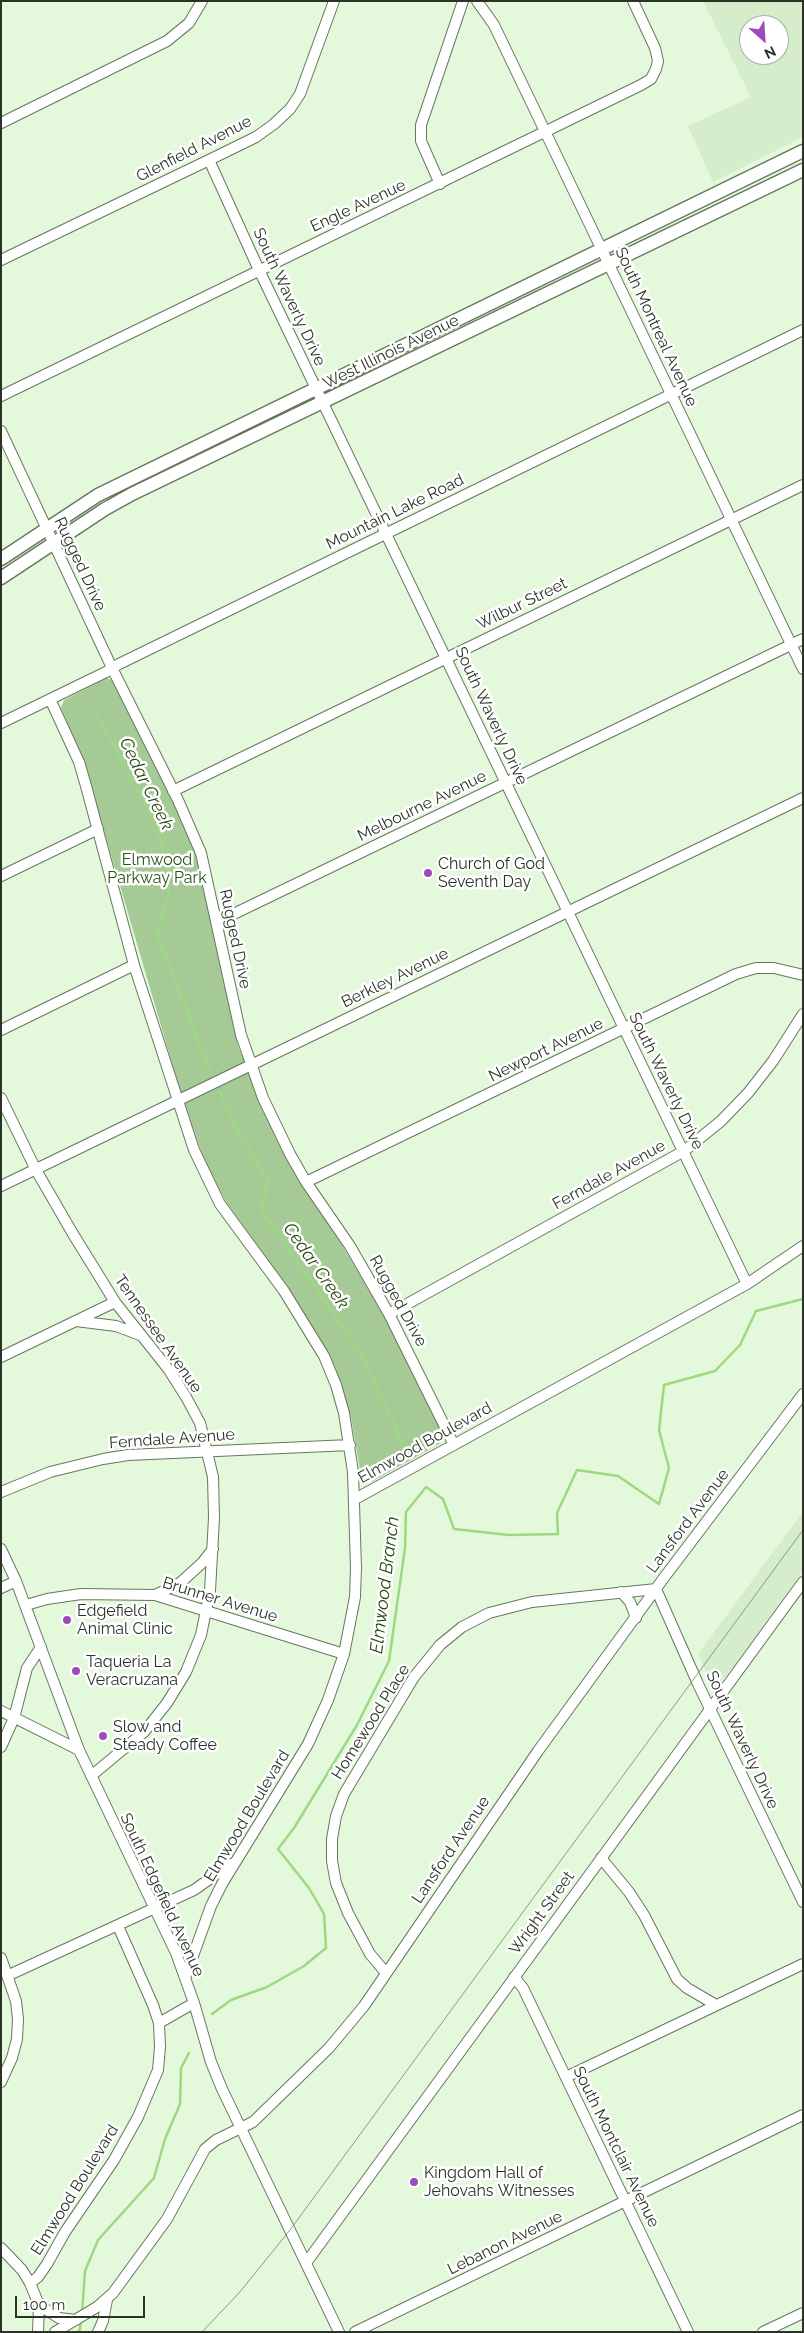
<!DOCTYPE html>
<style>
body{margin:0}
#map{position:relative;width:804px;height:2333px;overflow:hidden;background:#e4f9dc;font-family:Raleway,sans-serif}
canvas{display:block}
.frame{position:absolute;inset:0;border:2px solid #2b3328;pointer-events:none}
.north{position:absolute;left:739px;top:15px;width:50px;height:50px;box-sizing:border-box;background:#fff;border:1px solid #aaada9;border-radius:50%;rotate:154deg;font-size:14px;font-weight:700;line-height:20px;text-align:center;color:#2b3328}
.north::after{content:'';display:block;margin:auto;width:18px;height:22px;background:#9d4bba;clip-path:polygon(50% 0,100% 100%,50% 72%,0 100%)}
.scale{position:absolute;left:15px;top:2296px;width:130px;height:22px;box-sizing:border-box;border:2px solid #2b3328;border-top:0;padding-left:6px;font-size:15px;line-height:18px;white-space:nowrap;color:#2b3328;-webkit-text-stroke:4px #fff;paint-order:stroke}
</style>
<div id="map">
<canvas width="804" height="2333"></canvas>
<div class="frame"></div>
<div class="north">N</div>
<div class="scale">100 m</div>
</div>
<script>
const g = document.querySelector('canvas').getContext('2d');
g.lineJoin = 'round';
function fillPath(path, color) { g.fillStyle = color; g.fill(path, 'evenodd'); }
const toPath = rows => new Path2D(rows.map(r => 'M' + r).join(''));
function stroke(path, color, width, dash) { g.strokeStyle = color; g.lineWidth = width; g.lineCap = dash ? 'butt' : 'round'; g.setLineDash(dash || []); g.stroke(path); }
function drawText(font, color, halo, rows, align = 'center') {
  g.font = font + ' Raleway,sans-serif'; g.lineWidth = 5; g.setLineDash([]); g.textBaseline = 'middle'; g.strokeStyle = halo; g.fillStyle = color; for (const [text, x, y, turn = 0] of rows) {
    g.save(); g.translate(x, y); g.rotate((+turn || 0) * Math.PI / 180); g.textAlign = isNaN(turn) ? turn : align; if (halo) g.strokeText(text, 0, 0); g.fillText(text, 0, 0); g.restore();
  }
}
fillPath(toPath([
 [703,1,803,1,803,137,713,182,688,126,751,97],
 [749,25,779,25,779,55,749,55],
 [803,1512,803,1571,735,1665,714,1690,698,1654]
]), '#d5edca');
fillPath(toPath([
 [107,678,114,681,182,820,196,856,212,917,238,1046,270,1123,290,1165,345,1250,401,1345,444,1434,441,1443,373,1481,364,1480,361,1476,351,1417,335,1367,287,1286,227,1203,205,1163,176,1077,82,756,61,708,64,700]
]), '#a5ca96');
stroke(toPath([
 [94,709,159,830,169,894,157,934,210,1071],
 [219,1090,236,1128,268,1181,261,1209,360,1352,389,1412,407,1457],
 [212,2014,231,2000,267,1987,304,1966,326,1948,324,1914,309,1888,278,1849,294,1828,357,1725,389,1661,405,1548,406,1512,426,1487,443,1499,454,1529,509,1535,558,1534,557,1513,577,1470,618,1476,659,1504,669,1468,659,1430,664,1385,715,1371,740,1345,756,1311,803,1299],
 [82,2313,85,2271,98,2240,154,2178,165,2139,180,2104,181,2068,189,2053],
 [78,2332,80,2329,81,2321]
]), '#9dd883', 2.5);
const minor = toPath([
 [477,1,494,25,803,669],
 [1,123,167,41,189,23,202,1],
 [209,160,259,270,747,1284],
 [440,184,421,141,421,125,463,1],
 [1,260,209,160,256,137,274,124,290,109,300,94,334,1],
 [1,396,641,85,651,79,656,69,658,61,655,48,633,1],
 [1,431,112,668,178,800,201,853,241,1035,263,1098,290,1154,306,1182,350,1246,389,1314,454,1445],
 [50,699,79,762,86,786,134,965,194,1150,220,1204,284,1291,324,1356,336,1385,344,1413,353,1472,356,1568,355,1597,344,1654,328,1700,308,1744,222,1884,211,1906,185,1978],
 [1,723,106,672,119,664,803,330],
 [173,791,803,485],
 [1,876,98,829],
 [217,922,803,639],
 [1,1030,134,965],
 [1,1098,36,1170,73,1234,115,1302,169,1370,186,1397,200,1423,213,1477,214,1518,210,1591,201,1635,186,1672,167,1703,144,1732,91,1776],
 [306,1182,736,974,756,968,774,968,803,975],
 [1,1186,803,798],
 [389,1314,684,1151,721,1121,748,1093,773,1061,803,1014],
 [76,1321,116,1326,140,1335],
 [1,1357,115,1302],
 [1,1492,50,1472,103,1459,128,1455,350,1445],
 [355,1499,747,1284,803,1246],
 [1,1549,16,1581,79,1750,176,1953,194,2003,211,2062,222,2089,339,2332],
 [1,1588,16,1581],
 [621,1592,630,1602,636,1618],
 [155,1595,180,1583,202,1563,213,1549],
 [26,1605,47,1599,81,1594,155,1595,344,1654],
 [1,1711,79,1750],
 [1,1747,14,1718,27,1668,41,1647],
 [601,1858,629,1892,644,1915,677,1979,687,1988,716,2005],
 [1,1958,16,2001,18,2019,17,2039,12,2058,1,2082],
 [386,1973,370,1954,348,1913,336,1883,332,1861,332,1839,336,1816,344,1794,414,1677,440,1645,462,1627,489,1613,532,1602,656,1589,698,1684,803,1902],
 [9,1975,194,1890,231,1864],
 [514,1977,523,1988,688,2332],
 [159,2023,194,2003],
 [566,2077,803,1964],
 [1,2248,22,2270,30,2283,39,2305,38,2332],
 [306,2263,803,1582],
 [30,2283,38,2277,47,2264,65,2232,114,2160,138,2117,158,2070,160,2047,159,2023,153,2005,118,1926],
 [39,2305,59,2318,76,2320],
 [55,2332,97,2307,113,2293,167,2219,205,2149,216,2140,253,2122,329,2048,364,2006,538,1751,663,1579,803,1394],
 [98,2332,103,2321,107,2300],
 [355,2332,803,2115],
 [763,2332,803,2313]
]);
const major = toPath([
 [1,559,98,495,803,151],
 [1,578,105,509,132,494,803,170]
]);
stroke(minor, '#66775e', 12);
stroke(major, '#66775e', 15);
stroke(minor, '#fff', 10);
stroke(major, '#fff', 12);
stroke(toPath([
 [202,2332,239,2293,290,2230,803,1530]
]), '#8b9a85', 1);
for (const [x, y, r, color] of [
 [428,873,5,"#9d4bba"],
 [67,1620,5,"#9d4bba"],
 [76,1671,5,"#9d4bba"],
 [103,1736,5,"#9d4bba"],
 [414,2182,5,"#9d4bba"]
]) { const dot = new Path2D(); dot.arc(x, y, r, 0, 2 * Math.PI); g.fillStyle = color; g.fill(dot); stroke(dot, '#fff', 2); }
drawText('16px', '#2b3328', '#fff', [
 ["Glenfield Avenue",194,149,-27],
 ["Engle Avenue",358,206,-25],
 ["South Waverly Drive",289,297,65],
 ["South Montreal Avenue",656,327,65],
 ["West Illinois Avenue",391,352,-26],
 ["Mountain Lake Road",395,512,-26],
 ["Rugged Drive",80,564,65],
 ["Wilbur Street",522,604,-26],
 ["South Waverly Drive",491,716,65],
 ["Melbourne Avenue",422,806,-26],
 ["Rugged Drive",235,939,78],
 ["Berkley Avenue",395,978,-26],
 ["Newport Avenue",546,1050,-26],
 ["South Waverly Drive",666,1081,64],
 ["Ferndale Avenue",609,1175,-29],
 ["Rugged Drive",398,1301,61],
 ["Tennessee Avenue",158,1334,55],
 ["Ferndale Avenue",172,1439,-4],
 ["Elmwood Boulevard",425,1443,-29],
 ["Lansford Avenue",688,1521,-53],
 ["Brunner Avenue",220,1600,17],
 ["Homewood Place",371,1722,-58],
 ["South Waverly Drive",742,1740,65],
 ["Elmwood Boulevard",247,1816,-59],
 ["Lansford Avenue",451,1850,-56],
 ["South Edgefield Avenue",162,1895,65],
 ["Wright Street",542,1913,-54],
 ["South Montclair Avenue",616,2147,64],
 ["Elmwood Boulevard",75,2190,-58],
 ["Lebanon Avenue",505,2243,-26]
]);
drawText('16px', '#2b5118', '#fff', [
 ["Elmwood",157,860],
 ["Parkway Park",157,878]
]);
drawText('16px', '#2b3328', '#fff', [
 ["Church of God",438,864],
 ["Seventh Day",438,882],
 ["Edgefield",77,1611],
 ["Animal Clinic",77,1629],
 ["Taqueria La",86,1662],
 ["Veracruzana",86,1680],
 ["Slow and",113,1727],
 ["Steady Coffee",113,1745],
 ["Kingdom Hall of",424,2173],
 ["Jehovahs Witnesses",424,2191]
], 'left');
drawText('italic 18px', '#24490f', '#fff', [
 ["Cedar Creek",146,784,64],
 ["Cedar Creek",316,1266,55],
 ["Elmwood Branch",385,1585,-83]
]);
</script>
